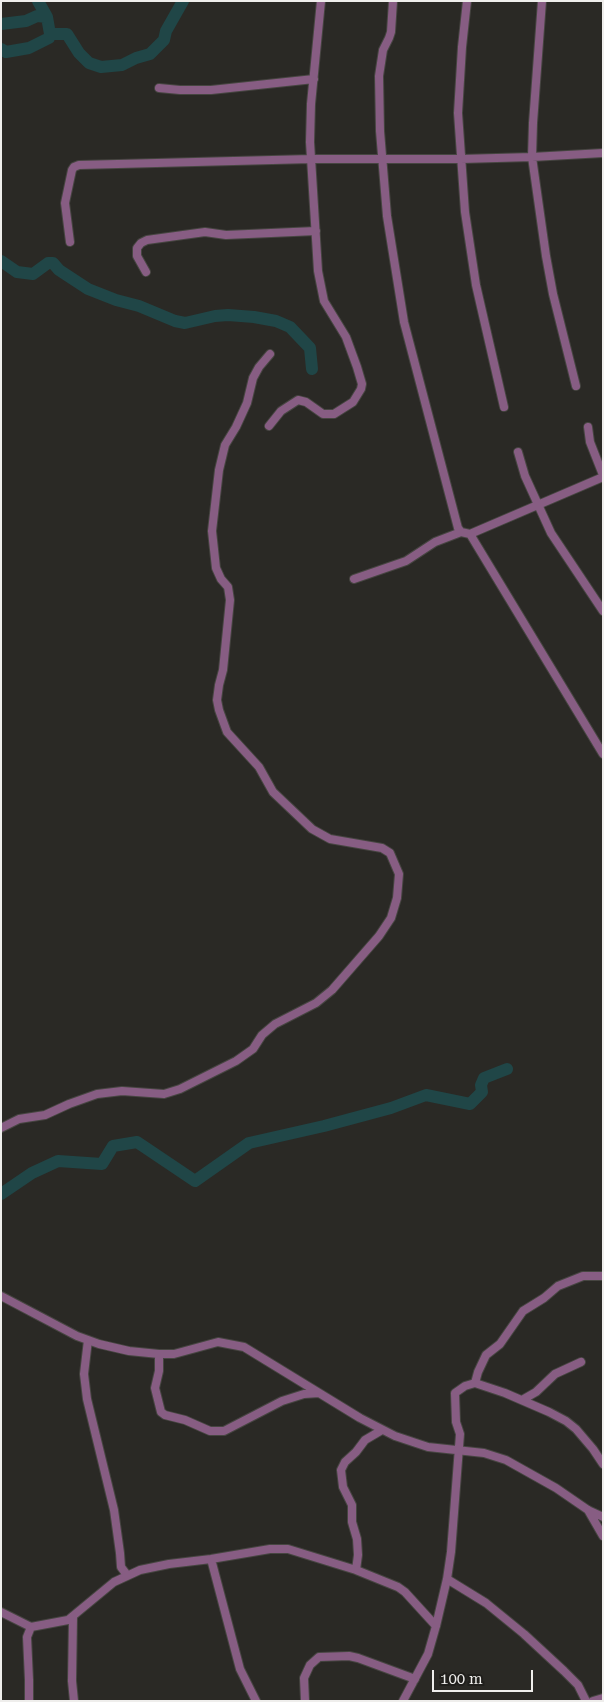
<!DOCTYPE html>
<style>
body{margin:0}
#map{position:relative;width:604px;height:1702px;overflow:hidden;background:#2a2925;font-family:"Roboto Serif",serif}
canvas{display:block}
.frame{position:absolute;inset:0;border:2px solid #efeeec;pointer-events:none}
.scale{position:absolute;left:432px;top:1670px;width:101px;height:22px;box-sizing:border-box;border:2px solid #efeeec;border-top:0;padding-left:6px;font-size:15px;line-height:18px;white-space:nowrap;color:#efeeec;-webkit-text-stroke:4px #201f1c;paint-order:stroke}
</style>
<div id="map">
<canvas width="604" height="1702"></canvas>
<div class="frame"></div>
<div class="scale">100 m</div>
</div>
<script>
const g = document.querySelector('canvas').getContext('2d');
g.lineJoin = 'round';
const toPath = rows => new Path2D(rows.map(r => 'M' + r).join(''));
function stroke(path, color, width, dash) { g.strokeStyle = color; g.lineWidth = width; g.lineCap = dash ? 'butt' : 'round'; g.setLineDash(dash || []); g.stroke(path); }
stroke(toPath([
 [1,24,26,21,37,16,47,17,38,1],
 [50,34,67,34,79,53,89,63,101,67,122,65,136,58,150,54,164,40,166,31,183,1],
 [1,49,6,52,29,48,49,38,50,34,47,17],
 [1,261,17,272,33,274,48,263,53,263,59,270,88,289,116,300,139,306,175,321,185,323,215,316,228,315,254,317,276,321,290,327,310,348,312,369],
 [1,1194,32,1173,58,1161,102,1164,113,1146,137,1142,195,1181,249,1143,324,1126,391,1108,426,1095,470,1104,482,1092,481,1085,484,1078,507,1069]
]), '#204647', 12);
const minor = toPath([
 [393,1,391,32,389,38,383,50,379,76,380,131,387,216,404,322,458,528,461,532,470,534,603,477],
 [467,1,462,47,458,113,465,212,476,285,504,407],
 [542,1,533,123,532,157,546,256,553,294,576,386],
 [159,88,180,90,211,90,314,79],
 [70,242,65,203,72,170,74,167,79,165,311,159,461,159,532,157,603,153],
 [146,272,137,256,137,248,141,243,147,240,205,232,226,235,316,231],
 [269,426,281,411,298,400,306,402,323,414,334,414,353,402,361,389,362,384,357,367,346,337,324,301,318,271,310,142,311,104,321,1],
 [588,427,590,442,603,475],
 [518,452,525,476,551,533,603,611],
 [470,534,603,754],
 [354,579,406,561,435,542,461,532],
 [1,1128,19,1119,45,1115,69,1104,97,1094,122,1091,164,1094,180,1089,236,1061,253,1049,262,1035,275,1024,316,1003,332,990,379,936,391,918,397,898,399,874,390,853,382,848,330,839,312,829,273,792,259,767,227,732,219,710,217,700,219,685,223,670,230,600,228,587,221,579,216,568,212,531,219,470,225,445,236,427,247,403,253,378,259,367,270,354],
 [1,1296,77,1336,99,1344,129,1351,159,1354,174,1354,218,1342,244,1347,360,1418,395,1436,428,1447,484,1453,506,1460,556,1488,588,1510,603,1517],
 [88,1340,84,1374,87,1399,114,1510,120,1553,121,1567,127,1575],
 [159,1354,159,1371,155,1388,161,1412,165,1415,185,1420,210,1431,224,1431,282,1401,304,1394,319,1393],
 [475,1383,478,1372,486,1355,500,1344,523,1311,544,1298,558,1286,583,1276,603,1276],
 [522,1400,536,1392,555,1374,581,1362],
 [588,1510,603,1536],
 [211,1559,240,1669,256,1701],
 [356,1570,358,1555,357,1539,352,1522,352,1505,343,1487,341,1470,345,1462,356,1452,365,1440,382,1430],
 [447,1579,486,1603,524,1634,564,1671,578,1685,586,1701],
 [1,1612,31,1627],
 [73,1617,72,1681,74,1701],
 [29,1701,29,1680,27,1637,31,1627,68,1620,114,1582,140,1570,169,1564,211,1559,270,1549,288,1549,356,1570,398,1587,405,1592,436,1626],
 [305,1701,304,1678,310,1665,319,1657,349,1656,358,1658,415,1679],
 [403,1701,428,1654,436,1626,447,1579,451,1552,460,1434,456,1422,455,1393,465,1386,475,1383,505,1393,549,1412,566,1421,576,1429,593,1449,603,1464],
 [593,1701,603,1698]
]);
stroke(minor, '#464541', 10);
stroke(minor, '#875d83', 8);
</script>
